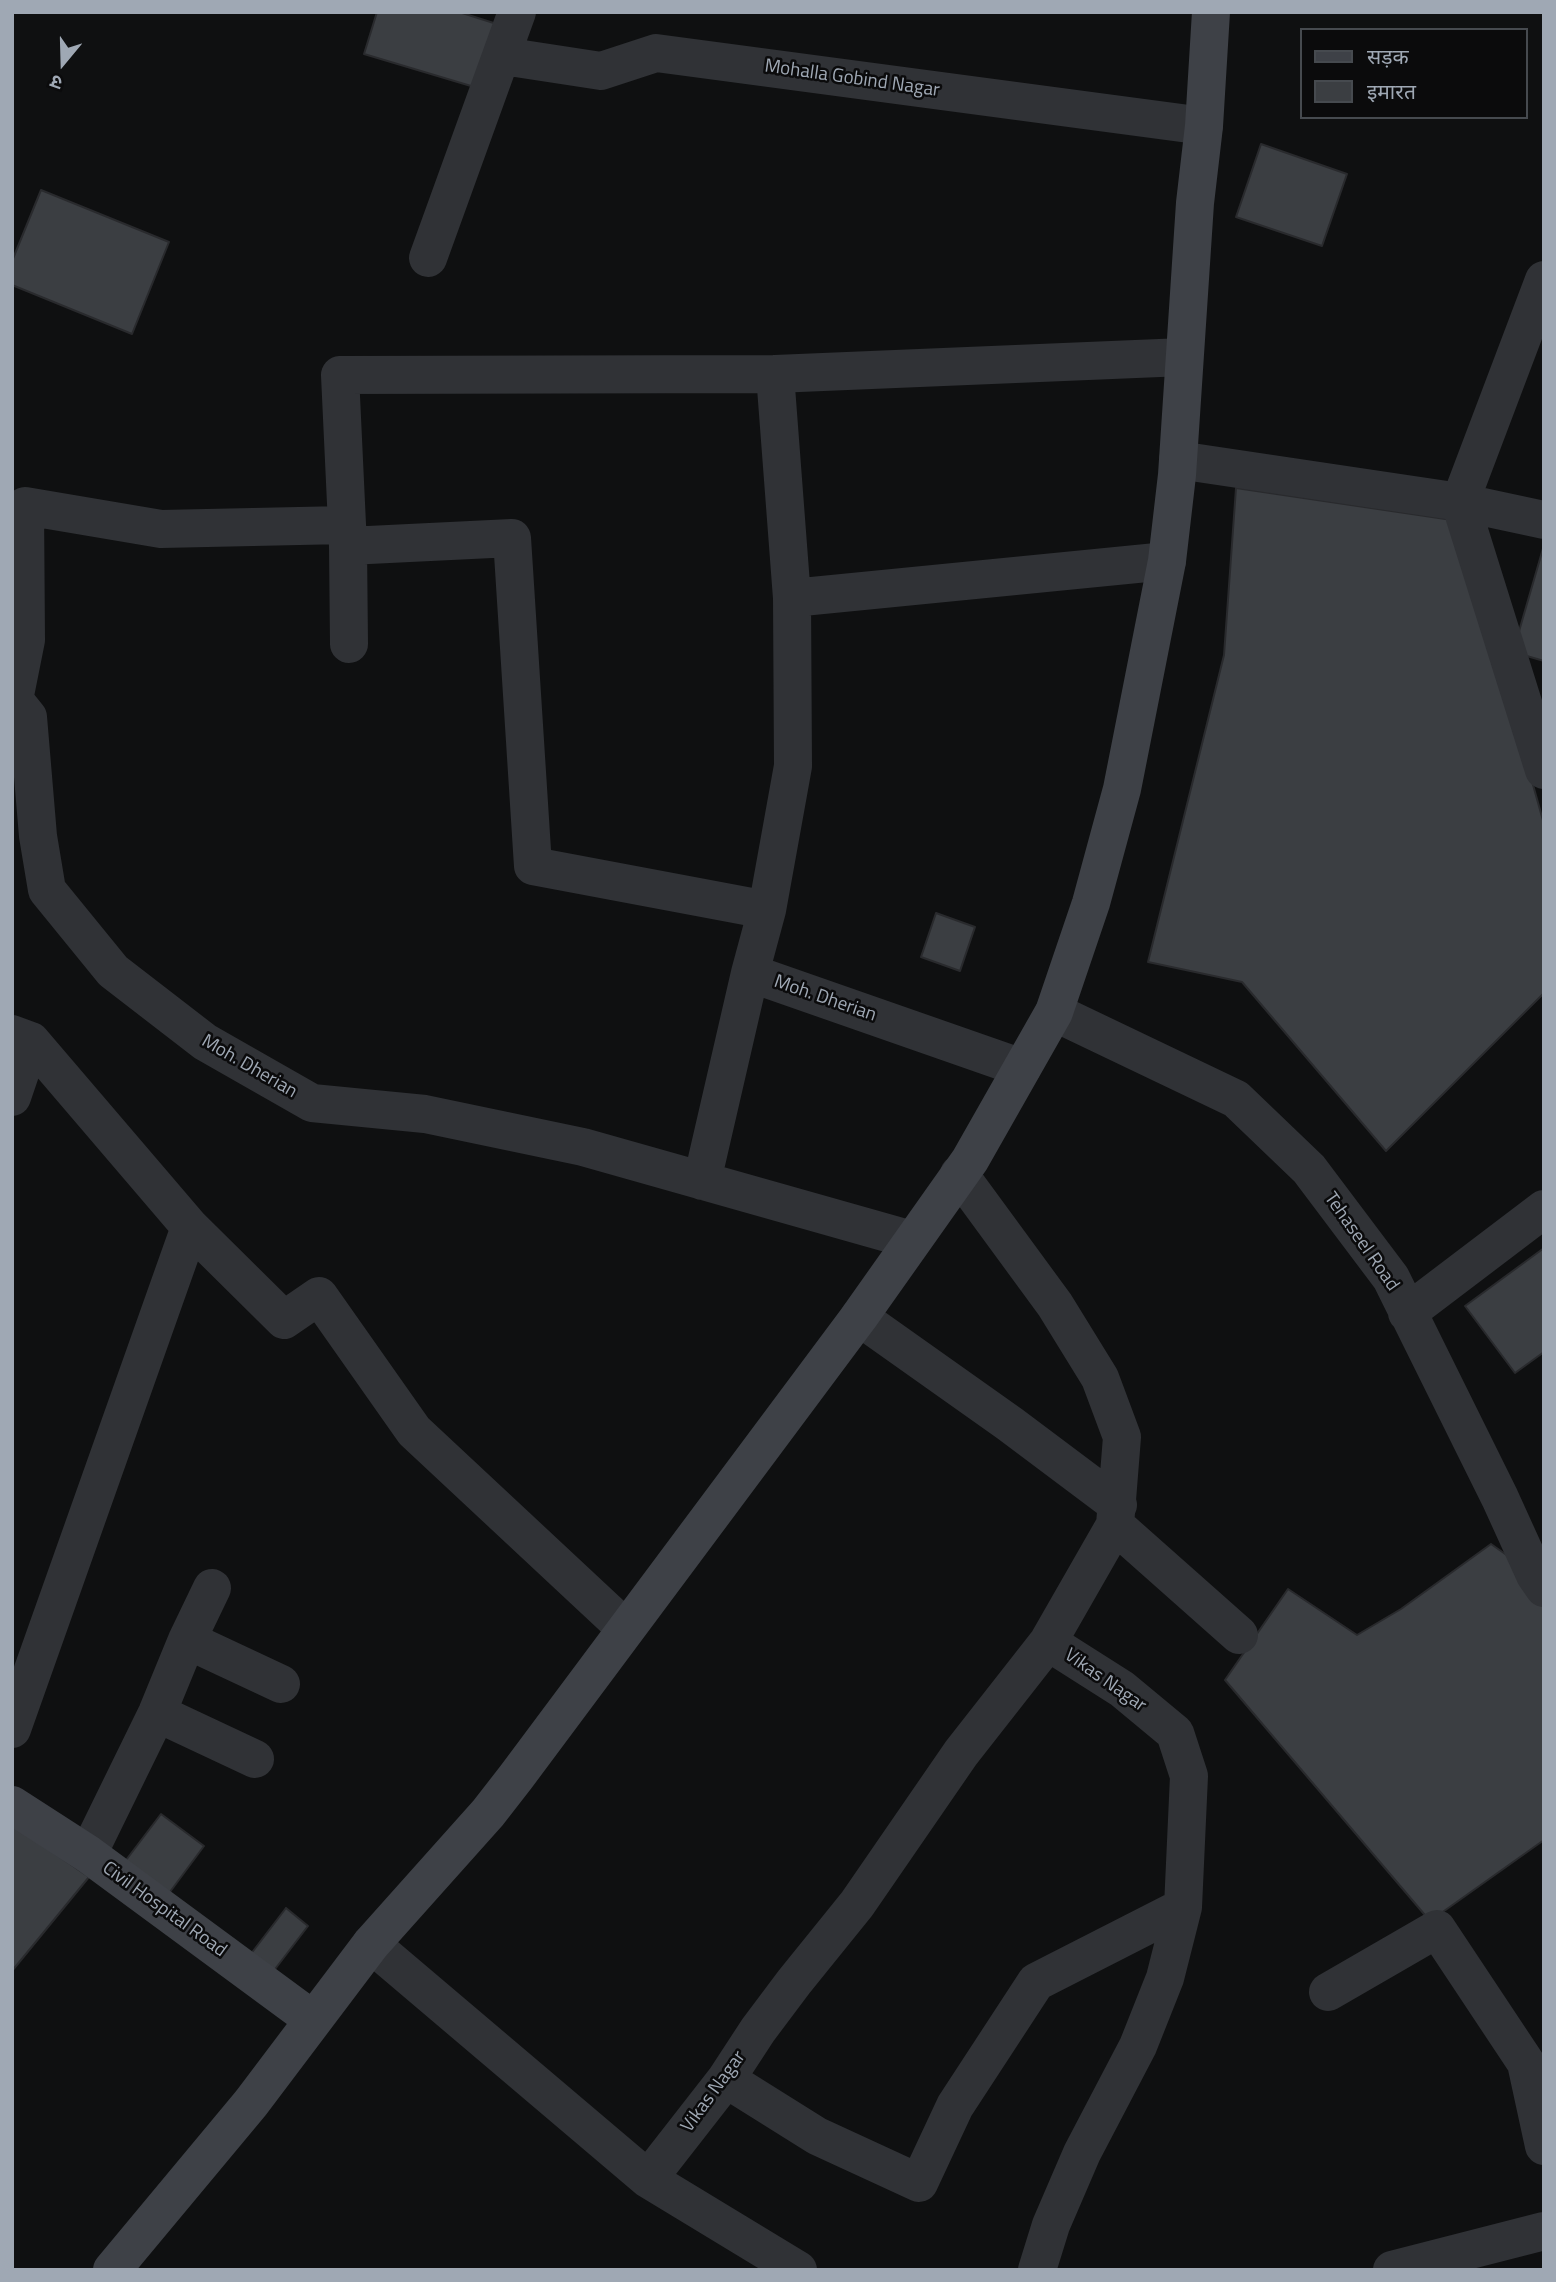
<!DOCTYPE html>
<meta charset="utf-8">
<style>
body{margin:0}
#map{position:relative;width:1556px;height:2282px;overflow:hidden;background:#0f1011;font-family:"Titillium Web","Noto Sans Devanagari",sans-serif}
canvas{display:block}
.frame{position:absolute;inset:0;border:14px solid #9fa8b4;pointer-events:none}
.legend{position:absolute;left:1300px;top:28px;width:228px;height:91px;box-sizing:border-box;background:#0b0b0c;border:2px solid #464a4f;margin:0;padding:9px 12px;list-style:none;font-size:21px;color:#9fa8b4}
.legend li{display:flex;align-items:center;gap:14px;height:35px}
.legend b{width:35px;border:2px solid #464a4f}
.north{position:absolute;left:28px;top:28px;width:70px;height:70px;-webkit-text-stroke:5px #0b0b0c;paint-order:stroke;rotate:199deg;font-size:19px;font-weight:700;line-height:28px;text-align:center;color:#9fa8b4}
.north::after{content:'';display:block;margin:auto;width:24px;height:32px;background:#9fa8b4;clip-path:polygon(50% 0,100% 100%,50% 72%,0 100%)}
</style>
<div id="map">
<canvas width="1556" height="2282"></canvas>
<div class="frame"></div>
<ul class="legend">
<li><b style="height:9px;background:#3e4147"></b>सड़क</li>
<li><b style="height:19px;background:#3b3e42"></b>इमारत</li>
</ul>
<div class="north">उ</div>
</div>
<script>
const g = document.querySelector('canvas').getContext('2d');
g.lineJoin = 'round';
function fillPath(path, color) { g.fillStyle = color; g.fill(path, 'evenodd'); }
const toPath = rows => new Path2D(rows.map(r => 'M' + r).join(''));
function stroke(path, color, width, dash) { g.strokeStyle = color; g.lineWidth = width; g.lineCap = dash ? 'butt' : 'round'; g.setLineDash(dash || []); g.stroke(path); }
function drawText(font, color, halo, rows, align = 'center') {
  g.font = font + ' "Titillium Web",sans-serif'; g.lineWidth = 5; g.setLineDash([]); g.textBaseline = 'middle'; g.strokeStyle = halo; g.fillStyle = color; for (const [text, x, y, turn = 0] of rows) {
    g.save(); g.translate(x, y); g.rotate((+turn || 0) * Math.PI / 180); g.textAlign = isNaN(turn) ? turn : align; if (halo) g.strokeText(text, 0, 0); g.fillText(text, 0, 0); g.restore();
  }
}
const building = toPath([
 [377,12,459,12,500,25,481,89,364,54,377,12],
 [1261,144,1347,174,1322,246,1236,217,1261,144],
 [41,190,169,242,132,334,12,285,12,261,41,190],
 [1236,488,1459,521,1544,824,1544,993,1386,1151,1242,982,1148,962,1224,655,1236,488],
 [1544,545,1544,661,1513,652,1544,545],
 [936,913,975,927,960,971,921,957,936,913],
 [1544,1248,1544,1352,1515,1373,1465,1306,1544,1248],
 [1491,1544,1535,1575,1544,1591,1544,1840,1430,1921,1225,1680,1288,1589,1357,1635,1401,1609,1491,1544],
 [161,1814,204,1846,164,1900,120,1868,161,1814],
 [12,1824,89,1877,12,1971,12,1824],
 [286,1908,308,1926,269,1977,247,1959,286,1908]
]);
fillPath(building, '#3b3e42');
stroke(building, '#292a2d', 2);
stroke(toPath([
 [503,56,601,71,656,53,1204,126],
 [428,258,517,12],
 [1544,280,1460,502,1544,520],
 [1178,460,1460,502,1544,770],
 [348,546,512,538,533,866,767,910],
 [792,598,1167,561],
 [349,644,348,546,340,375,775,374,1184,357],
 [12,697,28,717,38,836,47,890,113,971,205,1042,312,1103,425,1114,583,1147,912,1240],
 [14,700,26,640,25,506,161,529,345,525],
 [750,973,1022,1068],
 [1054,1012,1236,1099,1309,1169,1391,1278,1500,1498,1535,1575,1544,1588],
 [12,1034,31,1041,190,1227,284,1320,319,1296,414,1431,625,1628],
 [12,1097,31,1041],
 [702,1181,750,973,767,910,793,766,792,598,775,374],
 [1407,1313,1544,1209],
 [859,1317,1010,1424,1118,1505],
 [1115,1525,1239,1635],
 [187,1640,281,1684],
 [157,1713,255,1759],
 [12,1729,190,1227],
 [88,1854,157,1713,187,1640,212,1588],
 [371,1944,648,2179,798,2270],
 [1328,1992,1437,1929,1526,2063,1544,2146],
 [726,2079,817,2136,919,2183,955,2106,1036,1982,1183,1907],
 [648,2179,726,2079,758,2030,794,1982,857,1904,961,1753,1048,1642,1115,1525,1122,1437,1100,1378,1055,1305,959,1174],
 [1037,2270,1051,2225,1082,2153,1138,2046,1165,1978,1183,1907,1189,1776,1175,1733,1122,1689,1048,1642],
 [1392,2270,1544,2231]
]), '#303236', 38);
stroke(toPath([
 [12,1805,88,1854,312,2019],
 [112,2270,251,2103,371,1944,488,1813,516,1777,859,1317,970,1160,1054,1012,1091,903,1122,789,1167,561,1177,475,1195,203,1204,126,1211,12]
]), '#3e4147', 38);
drawText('19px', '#9fa8b4', '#0b0b0c', [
 ["Mohalla Gobind Nagar",852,79,8],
 ["Moh. Dherian",825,999,19],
 ["Moh. Dherian",249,1067,30],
 ["Tehaseel Road",1361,1242,55],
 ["Vikas Nagar",1105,1681,35],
 ["Civil Hospital Road",164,1910,36],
 ["Vikas Nagar",714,2092,-54]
]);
</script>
